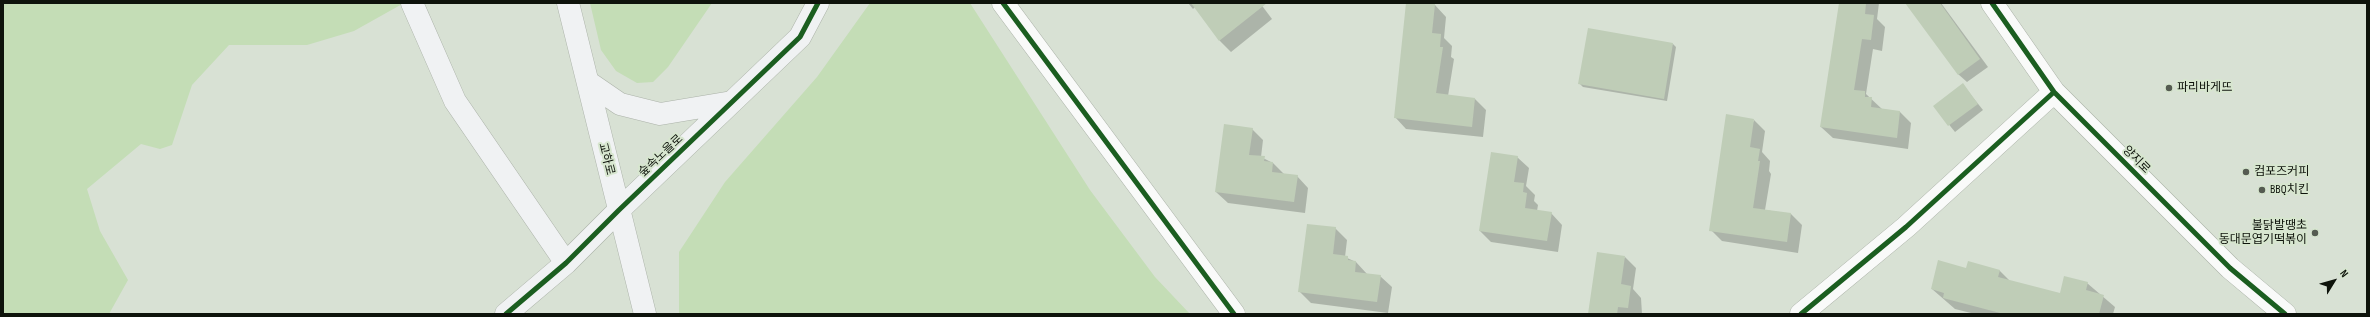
<!DOCTYPE html>
<meta charset="utf-8">
<style>
body{margin:0}
#map{position:relative;width:2370px;height:317px;overflow:hidden;background:#d8e1d4;font-family:"Sofia Sans Condensed",sans-serif}
canvas{display:block}
.frame{position:absolute;inset:0;border:4px solid #0e130b;pointer-events:none}
.north{position:absolute;left:2314px;top:261px;width:40px;height:40px;-webkit-text-stroke:3px #d7e6cf;paint-order:stroke;rotate:53deg;font-size:11px;font-weight:700;line-height:16px;text-align:center;color:#0e130b}
.north::after{content:'';display:block;margin:auto;width:14px;height:18px;background:#0e130b;clip-path:polygon(50% 0,100% 100%,50% 72%,0 100%)}
</style>
<div id="map">
<canvas width="2370" height="317"></canvas>
<div class="frame"></div>
<div class="north">N</div>
</div>
<script>
const g = document.querySelector('canvas').getContext('2d');
g.lineJoin = 'round';
function fillPath(path, color) { g.fillStyle = color; g.fill(path, 'evenodd'); }
const toPath = rows => new Path2D(rows.map(r => 'M' + r).join(''));
function stroke(path, color, width, dash) { g.strokeStyle = color; g.lineWidth = width; g.lineCap = dash ? 'butt' : 'round'; g.setLineDash(dash || []); g.stroke(path); }
function drawText(font, color, halo, rows, align = 'center') {
  g.font = font + ' "Sofia Sans Condensed","Noto Sans KR",sans-serif'; g.lineWidth = 4; g.setLineDash([]); g.textBaseline = 'middle'; g.strokeStyle = halo; g.fillStyle = color; for (const [text, x, y, turn = 0] of rows) {
    g.save(); g.translate(x, y); g.rotate((+turn || 0) * Math.PI / 180); g.textAlign = isNaN(turn) ? turn : align; if (halo) g.strokeText(text, 0, 0); g.fillText(text, 0, 0); g.restore();
  }
}
fillPath(toPath([
 [3,3,404,3,354,31,307,45,229,45,192,85,172,145,160,149,141,144,87,189,100,231,128,280,109,314,3,314],
 [590,3,712,3,668,67,653,82,637,83,616,71,601,50],
 [870,3,970,3,1090,190,1155,277,1190,314,679,314,679,252,725,182,817,77]
]), '#c4ddb6');
fillPath(toPath([
 [1188,3,1260,3,1272,19,1231,52,1220,41,1195,7,1193,9],
 [1408,3,1435,5,1446,17,1444,38,1452,46,1451,57,1454,59,1448,96,1475,99,1486,110,1483,137,1406,129,1395,117],
 [1840,3,1879,3,1877,19,1885,27,1882,51,1873,49,1866,94,1883,110,1900,112,1911,123,1908,149,1833,138,1821,127],
 [1910,3,1941,3,1988,67,1967,82,1958,74],
 [1673,44,1676,47,1667,101,1583,87,1580,84],
 [1963,85,1983,110,1955,132,1934,106],
 [1754,120,1765,131,1762,152,1770,161,1769,171,1771,174,1765,210,1791,214,1802,225,1798,253,1722,241,1711,230],
 [1252,129,1263,140,1261,157,1273,163,1284,174,1297,176,1308,188,1305,213,1228,203,1216,192],
 [1517,157,1529,168,1526,186,1535,195,1534,201,1538,205,1537,211,1551,213,1562,225,1558,252,1491,242,1480,231],
 [1335,228,1347,240,1345,257,1356,262,1367,274,1380,276,1392,287,1388,313,1311,303,1300,292],
 [1625,257,1636,268,1633,289,1641,298,1642,314,1589,314],
 [1967,269,1999,270,2010,281,2060,294,2087,283,2115,307,2113,314,1975,314,1955,309,1932,289]
]), '#0003');
fillPath(toPath([
 [1191,3,1267,3,1219,41],
 [1406,3,1435,4,1432,33,1441,34,1440,47,1443,47,1436,93,1475,98,1472,127,1394,118],
 [1839,3,1866,3,1865,14,1874,15,1871,40,1862,39,1854,90,1865,91,1865,97,1872,97,1871,107,1900,111,1897,138,1820,127],
 [1905,3,1940,3,1980,59,1958,75],
 [1588,28,1673,43,1664,99,1578,84],
 [1963,83,1978,104,1948,126,1933,106],
 [1726,114,1754,119,1750,147,1760,149,1758,161,1760,161,1753,208,1791,213,1787,242,1709,231],
 [1224,124,1253,128,1249,155,1265,156,1264,161,1273,162,1272,172,1298,175,1294,202,1215,192],
 [1491,152,1518,156,1514,182,1524,183,1523,192,1527,193,1525,208,1552,212,1547,241,1479,231],
 [1307,224,1336,227,1333,254,1348,256,1348,260,1356,261,1355,272,1381,275,1377,302,1298,292],
 [1597,252,1625,256,1621,284,1631,286,1628,308,1618,307,1617,314,1588,314],
 [1938,260,1966,268,1968,261,2000,270,1998,277,2060,293,2064,276,2088,282,2086,290,2104,295,2099,314,2004,314,1943,298,1944,293,1931,289]
]), '#bfcdb7');
const street = toPath([
 [1003,3,1234,314],
 [1992,3,2054,92,2230,268,2285,314],
 [1801,314,1906,227,2054,92]
]);
const secondary = toPath([
 [412,3,455,101,566,263],
 [568,3,645,314],
 [588,82,620,104,660,114,732,102],
 [506,314,566,263,619,210,800,37,818,3]
]);
stroke(street, '#abb2a8', 23);
stroke(secondary, '#abb2a8', 23);
stroke(street, '#f9faf9', 22);
stroke(secondary, '#f0f2f3', 22);
stroke(toPath([
 [1003,3,1234,314],
 [1992,3,2054,92,2230,268,2285,314],
 [506,314,566,263,619,210,800,37,818,3],
 [1801,314,1906,227,2054,92]
]), '#1b5e20', 5);
for (const [x, y, r, color] of [
 [2169,88,4,"#555b51"],
 [2246,172,4,"#555b51"],
 [2262,190,4,"#555b51"],
 [2315,233,4,"#555b51"]
]) { const dot = new Path2D(); dot.arc(x, y, r, 0, 2 * Math.PI); g.fillStyle = color; g.fill(dot); stroke(dot, '#d7e6cf', 1.5); }
drawText('12px', '#0e130b', '#d7e6cf', [
 ["파리바게뜨",2177,88],
 ["컴포즈커피",2254,172],
 ["BBQ치킨",2270,190],
 ["불닭발땡초",2307,226,"right"],
 ["동대문엽기떡볶이",2307,240,"right"]
], 'left');
drawText('12px', '#0e130b', '#d7e6cf', [
 ["숲속노을로",661,156,-43],
 ["교하로",606,159,76],
 ["양지로",2136,160,45]
]);
</script>
